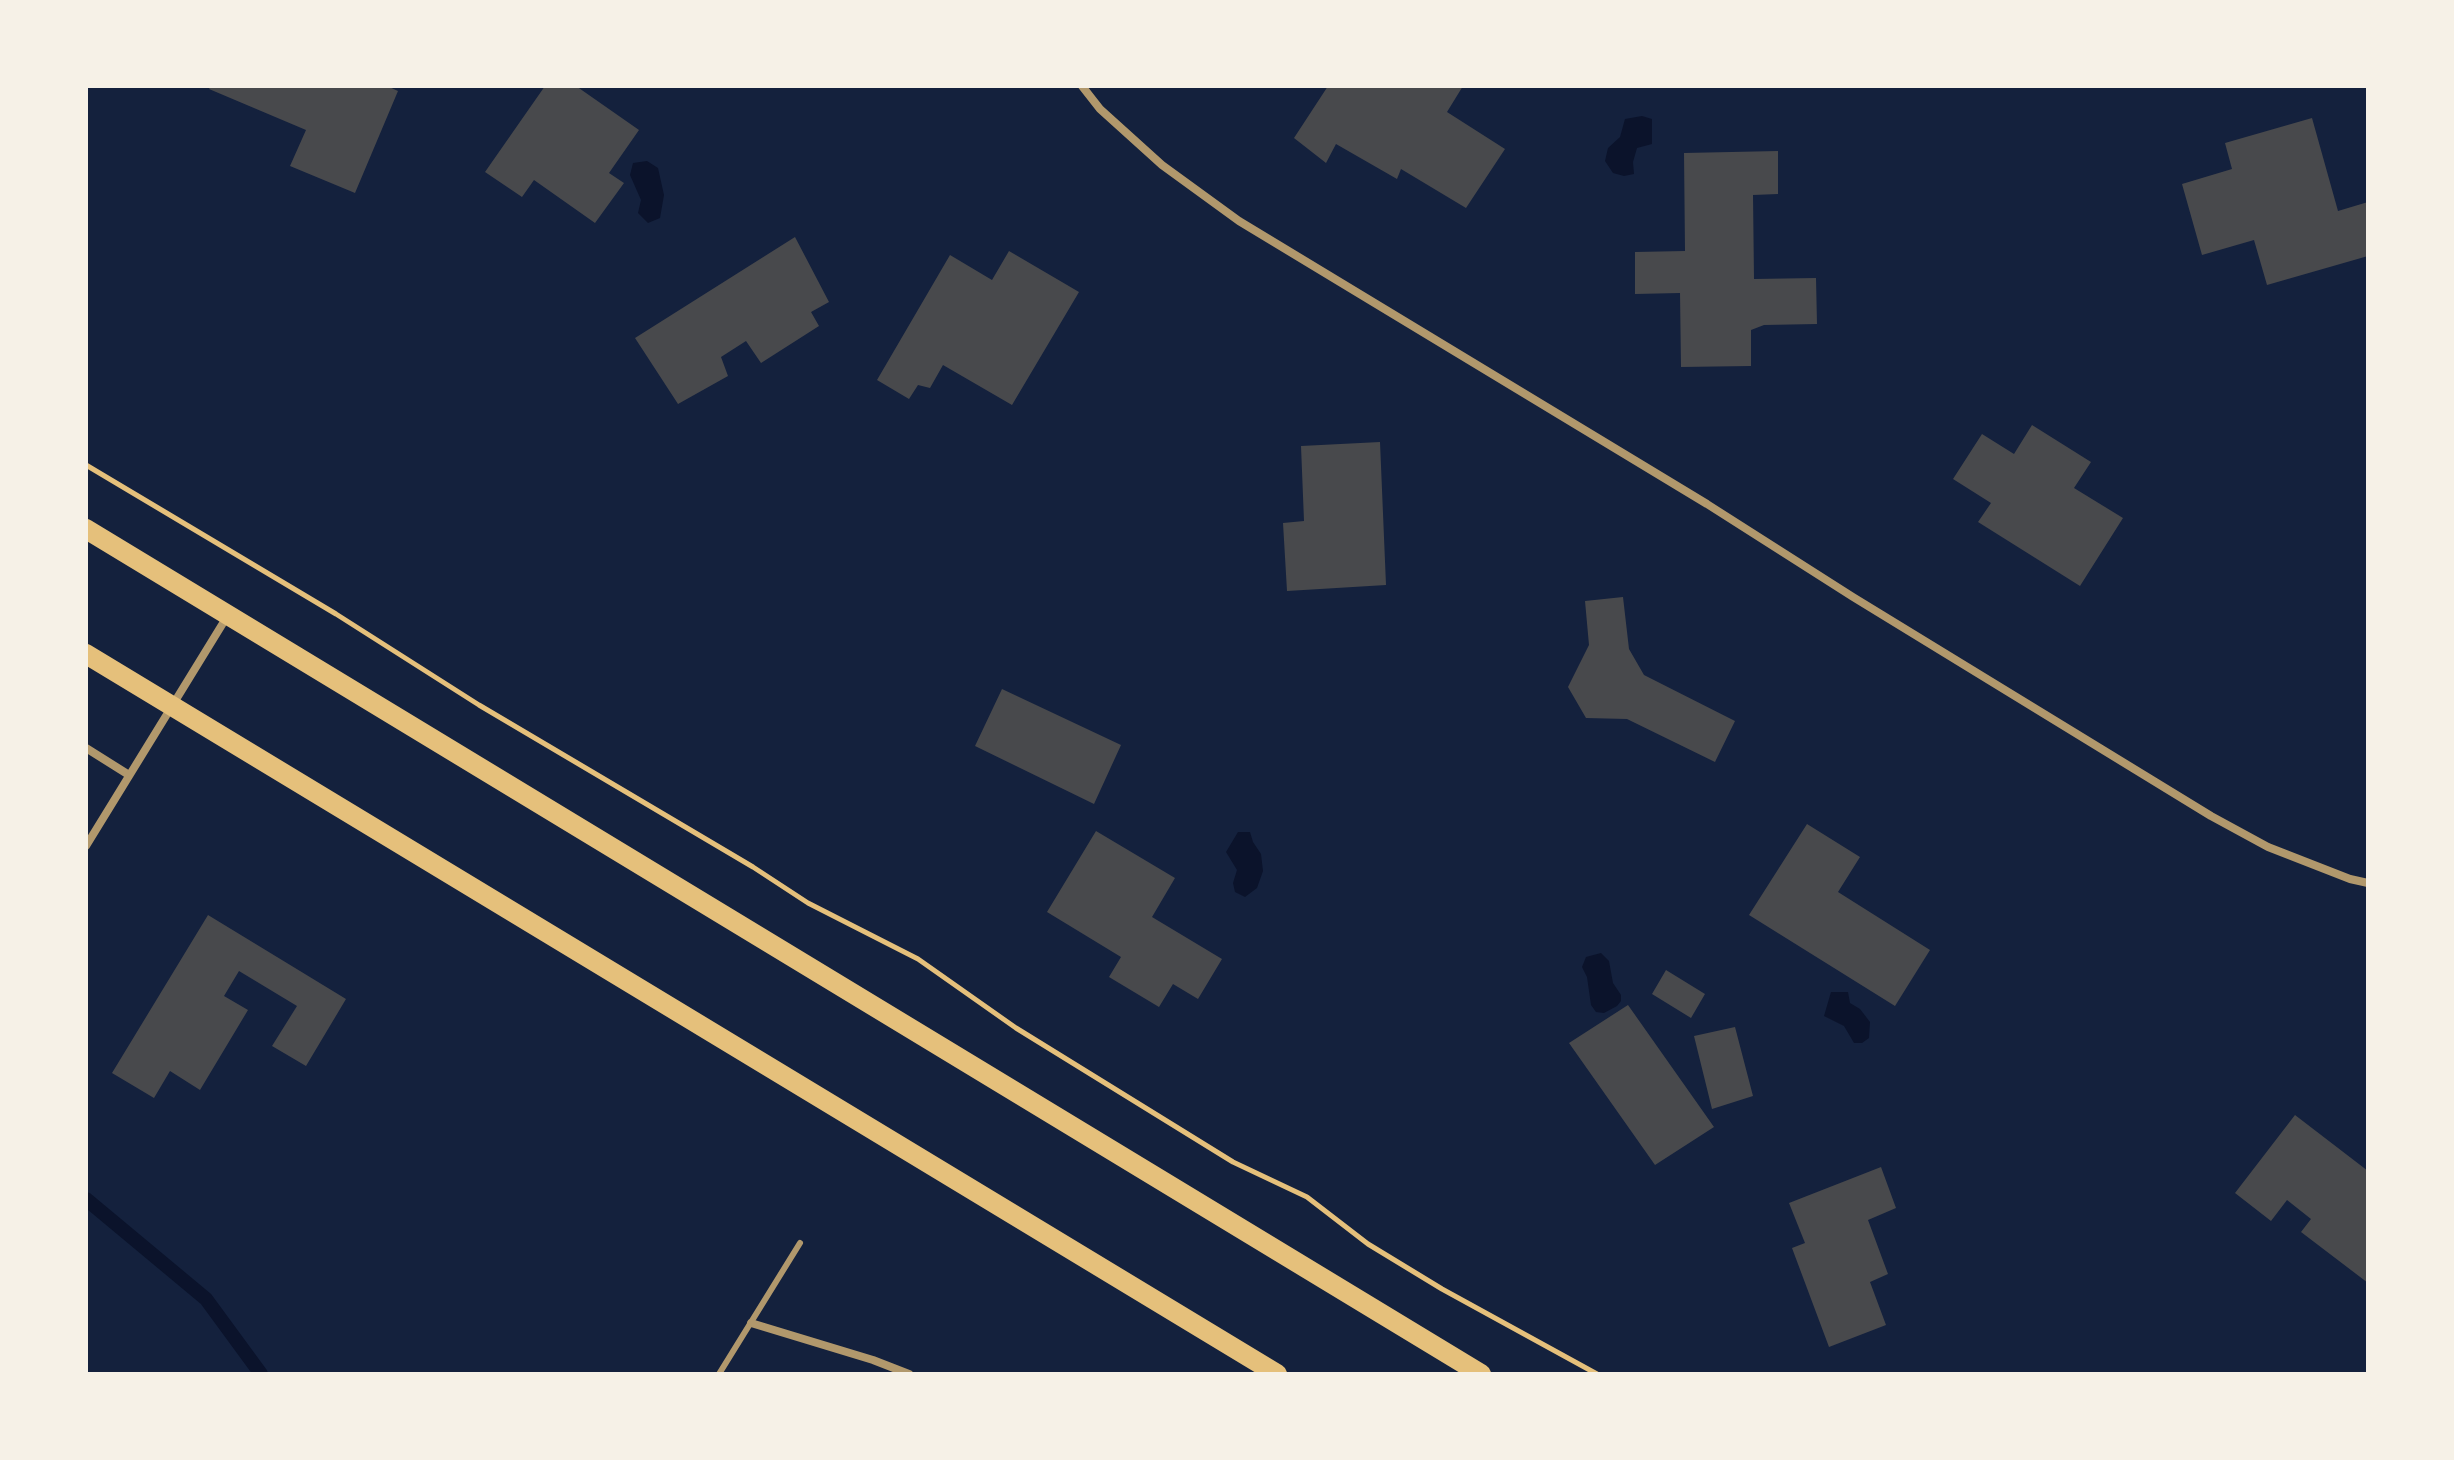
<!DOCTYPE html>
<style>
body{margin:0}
#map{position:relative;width:2454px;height:1460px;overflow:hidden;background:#14213d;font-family:Figtree,sans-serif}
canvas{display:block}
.frame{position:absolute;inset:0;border:88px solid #f6f1e7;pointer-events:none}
</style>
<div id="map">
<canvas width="2454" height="1460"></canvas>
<div class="frame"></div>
</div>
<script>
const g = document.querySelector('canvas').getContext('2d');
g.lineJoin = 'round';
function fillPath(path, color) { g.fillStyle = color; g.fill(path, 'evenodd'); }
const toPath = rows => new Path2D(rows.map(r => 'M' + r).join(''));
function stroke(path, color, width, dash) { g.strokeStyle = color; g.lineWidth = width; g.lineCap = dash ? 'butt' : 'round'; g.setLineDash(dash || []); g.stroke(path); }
fillPath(toPath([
 [1642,116,1652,119,1652,144,1637,148,1633,162,1634,174,1624,176,1613,173,1605,161,1608,148,1620,137,1625,119],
 [647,161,658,168,664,195,660,218,648,223,638,213,641,200,630,175,633,163],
 [1238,832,1250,832,1253,842,1261,854,1263,871,1257,888,1245,897,1235,892,1233,883,1237,870,1226,852],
 [1601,953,1609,961,1613,983,1621,995,1621,1001,1617,1006,1604,1013,1596,1012,1591,1005,1587,977,1582,967,1586,957],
 [1831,992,1848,992,1850,1003,1860,1009,1870,1022,1869,1038,1862,1043,1854,1043,1844,1026,1824,1016]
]), '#0b132b');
stroke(toPath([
 [86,1199,206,1299,261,1374]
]), '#0b132b', 14);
fillPath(toPath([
 [211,86,387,86,398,91,355,193,290,166,306,130,209,89],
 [545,86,576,86,639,130,609,173,624,183,595,223,534,180,522,197,485,172],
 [1328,86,1463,86,1447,112,1505,149,1466,208,1401,169,1397,179,1336,144,1326,163,1294,138],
 [2312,118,2338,211,2368,202,2368,256,2267,285,2254,240,2202,255,2182,184,2232,169,2225,143],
 [1778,151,1778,194,1753,195,1754,279,1816,278,1817,324,1764,325,1751,330,1751,366,1681,367,1680,293,1635,294,1635,252,1685,251,1684,153],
 [795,237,829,302,811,312,819,326,761,363,746,341,721,357,728,376,678,404,635,338],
 [1009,251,1079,292,1012,405,943,365,930,388,918,385,909,399,877,380,950,255,992,280],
 [2032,425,2091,462,2074,488,2123,518,2080,586,1978,522,1991,503,1953,479,1982,434,2014,454],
 [1380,442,1386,585,1287,591,1283,523,1304,521,1301,446],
 [1623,597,1629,649,1644,675,1735,721,1715,762,1627,719,1586,718,1568,687,1589,645,1585,601],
 [1002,689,1121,745,1094,804,975,746],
 [1807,824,1860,857,1838,892,1930,950,1895,1006,1749,915],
 [1096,831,1175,878,1152,917,1222,959,1198,999,1173,984,1159,1007,1109,977,1121,957,1047,912],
 [208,915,346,999,306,1066,272,1046,297,1006,239,971,224,996,248,1010,200,1090,170,1071,154,1098,112,1073],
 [1666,970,1705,994,1691,1018,1652,994],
 [1628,1005,1714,1127,1655,1165,1569,1043],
 [1735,1027,1753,1096,1712,1109,1694,1036],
 [2295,1115,2368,1171,2368,1283,2301,1232,2311,1219,2287,1200,2271,1221,2235,1193],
 [1881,1167,1896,1208,1868,1220,1888,1274,1870,1282,1886,1325,1829,1347,1792,1248,1805,1243,1789,1203]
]), '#48494c');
stroke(toPath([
 [86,465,336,614,479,705,753,867,808,903,918,959,1016,1028,1233,1162,1307,1197,1368,1244,1442,1289,1597,1374]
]), '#e5c07b', 5);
stroke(toPath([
 [719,1374,800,1243]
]), '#b1986c', 6);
stroke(toPath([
 [1082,86,1100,109,1162,165,1239,221,1707,504,1853,597,2211,816,2268,847,2350,879,2368,883],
 [86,748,129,775],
 [86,846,228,615],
 [751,1323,873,1360,909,1374]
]), '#b1986c', 8);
stroke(toPath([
 [86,529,1481,1374],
 [86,654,1277,1374]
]), '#e5c07b', 20);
</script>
